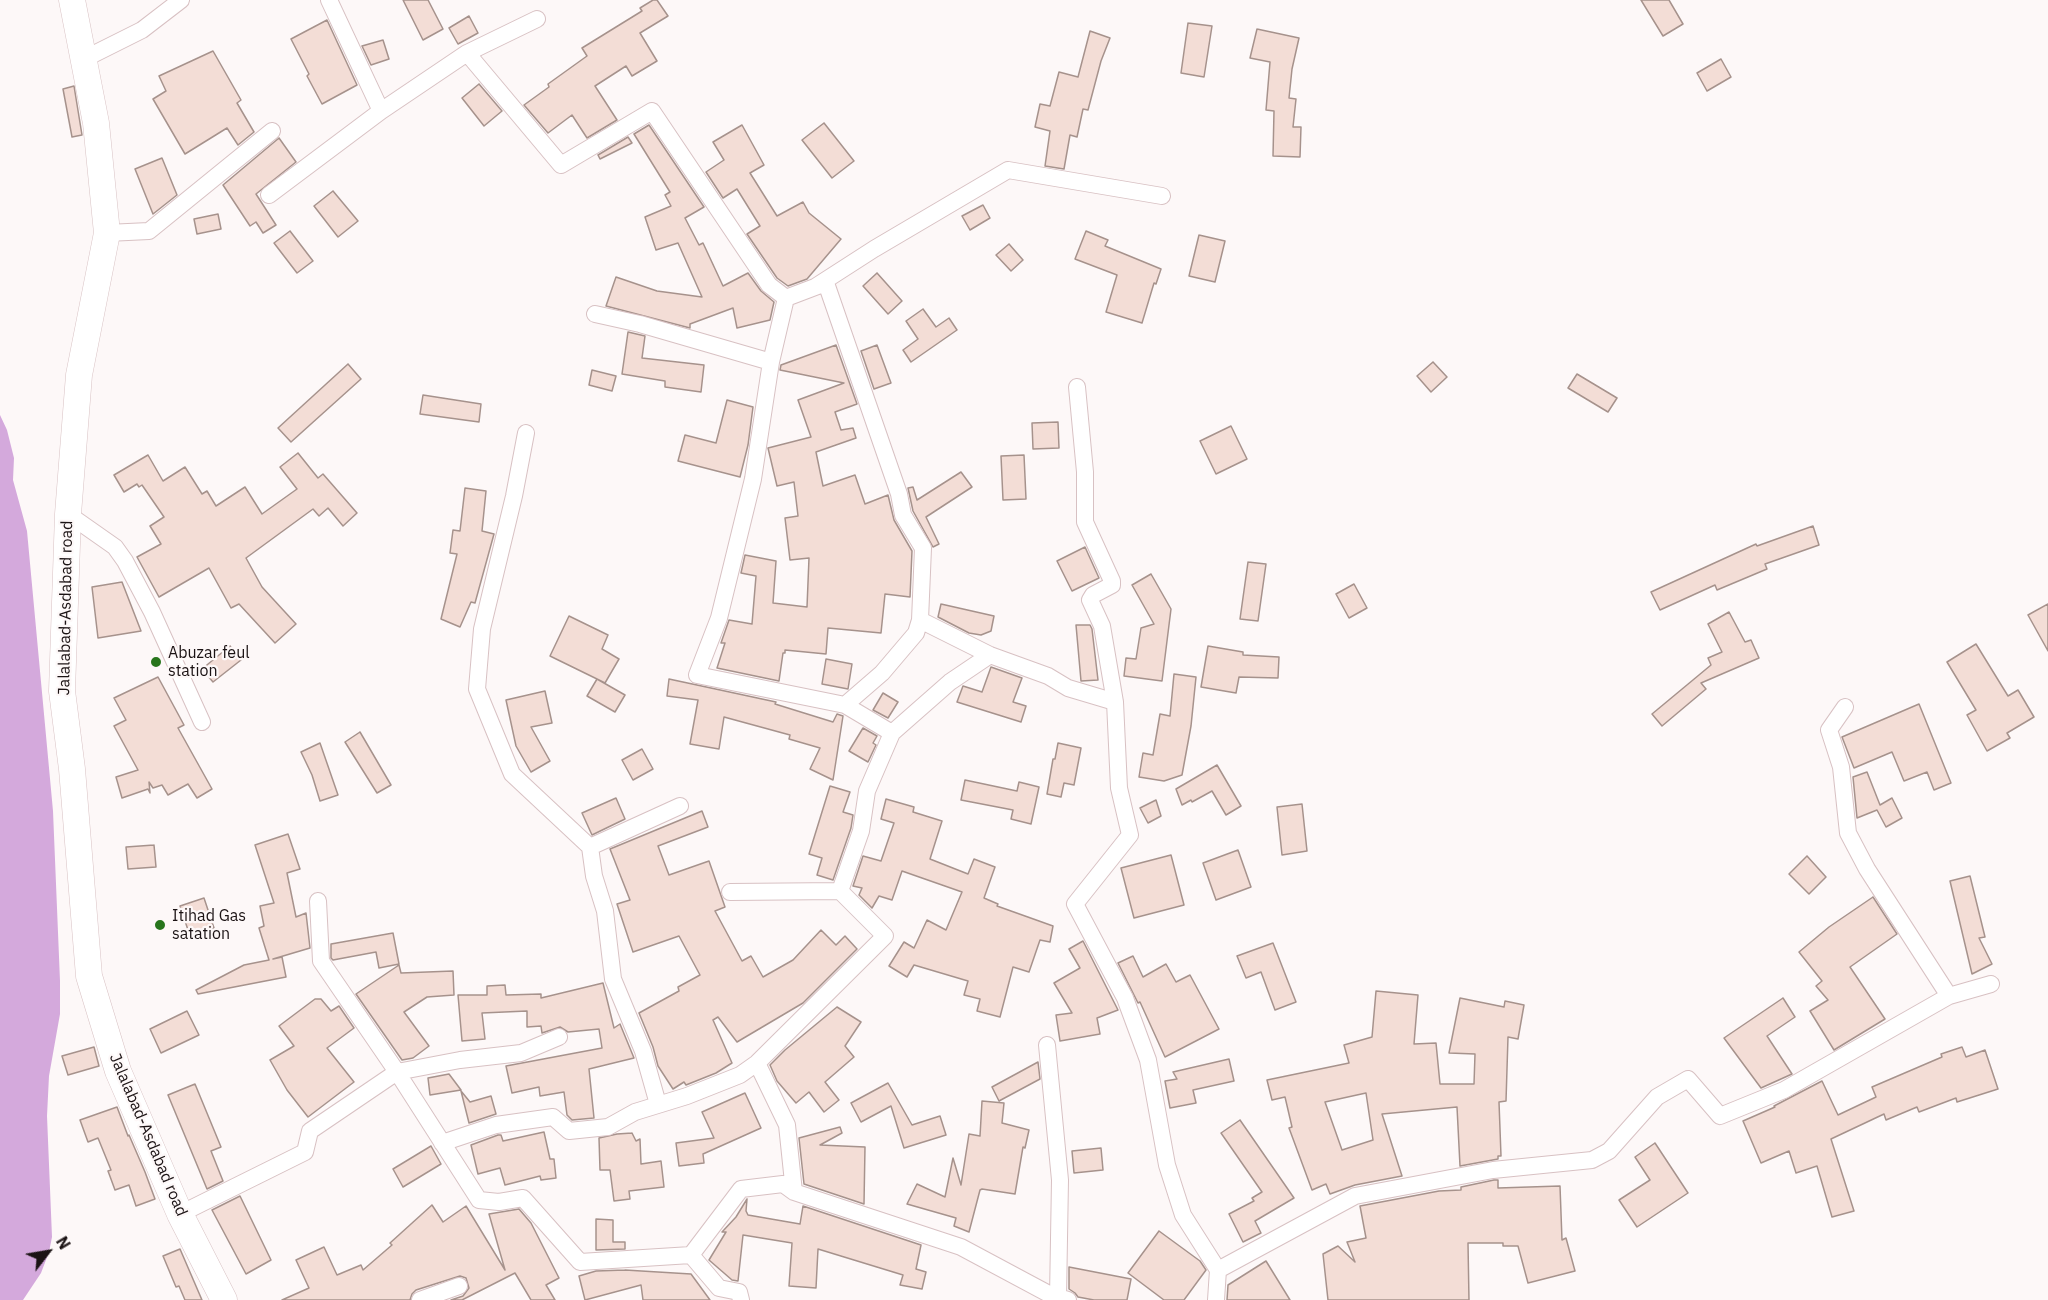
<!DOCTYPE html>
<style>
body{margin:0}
#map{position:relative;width:2048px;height:1300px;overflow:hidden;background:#fdf8f8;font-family:"IBM Plex Sans",sans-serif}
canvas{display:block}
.north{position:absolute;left:18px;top:1222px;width:60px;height:60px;-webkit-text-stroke:4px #fdf8f8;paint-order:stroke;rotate:59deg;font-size:16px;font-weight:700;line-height:24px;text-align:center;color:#1b1314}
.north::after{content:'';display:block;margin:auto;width:21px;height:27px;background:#1b1314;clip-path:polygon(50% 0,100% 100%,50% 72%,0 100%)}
</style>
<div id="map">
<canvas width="2048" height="1300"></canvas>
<div class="north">N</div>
</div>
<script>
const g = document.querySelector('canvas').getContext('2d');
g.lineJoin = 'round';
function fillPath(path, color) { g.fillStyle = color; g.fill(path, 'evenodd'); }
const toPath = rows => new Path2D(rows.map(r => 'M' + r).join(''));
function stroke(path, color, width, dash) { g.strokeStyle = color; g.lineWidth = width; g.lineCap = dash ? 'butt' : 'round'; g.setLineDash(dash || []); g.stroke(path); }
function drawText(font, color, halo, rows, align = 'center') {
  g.font = font + ' "IBM Plex Sans",sans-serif'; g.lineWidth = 4.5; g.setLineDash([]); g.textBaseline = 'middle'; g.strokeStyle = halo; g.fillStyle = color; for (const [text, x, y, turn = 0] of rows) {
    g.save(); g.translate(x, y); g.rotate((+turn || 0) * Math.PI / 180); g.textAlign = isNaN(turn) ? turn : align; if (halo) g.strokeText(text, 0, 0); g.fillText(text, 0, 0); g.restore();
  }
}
fillPath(toPath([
 [0,415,7,430,14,458,13,480,27,531,53,811,60,981,60,1014,49,1076,47,1116,52,1237,49,1252,41,1273,23,1300,0,1300]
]), '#d4a9dc');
const building = toPath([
 [403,0,428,0,443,29,423,40,403,0],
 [653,0,657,0,668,16,640,33,657,61,632,76,626,66,595,86,617,120,587,138,572,115,548,133,524,105,549,87,548,84,587,56,582,48,642,11,640,8,653,0],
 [1641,0,1669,0,1683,24,1663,36,1641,0],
 [469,16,478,33,458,44,449,28,469,16],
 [327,20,357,85,322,104,307,76,309,74,291,39,327,20],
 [1188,23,1212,26,1204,77,1181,73,1188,23],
 [1257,29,1299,38,1292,69,1289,98,1296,99,1293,127,1301,127,1300,157,1273,156,1274,111,1266,110,1270,62,1250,58,1257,29],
 [1090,31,1110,38,1101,61,1088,110,1083,109,1077,137,1070,135,1064,169,1045,166,1050,131,1035,127,1040,104,1050,106,1059,72,1078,77,1090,31],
 [383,40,389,59,371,65,362,46,383,40],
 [213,51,241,100,237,103,254,132,238,145,227,128,185,154,153,99,166,91,159,76,213,51],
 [1721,59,1731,77,1707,91,1697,73,1721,59],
 [479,84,502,111,484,126,462,98,479,84],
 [74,86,82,135,72,137,63,89,74,86],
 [824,123,854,161,832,178,802,140,824,123],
 [649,125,704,207,685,218,699,245,703,243,723,286,748,273,761,291,774,302,770,320,737,328,733,308,690,324,690,328,606,306,616,277,657,291,702,297,678,243,656,250,645,217,671,206,665,195,670,192,634,134,649,125],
 [742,125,764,165,750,173,777,216,803,202,809,213,841,239,807,279,788,286,777,278,747,234,760,226,737,189,723,198,706,172,724,160,713,142,742,125],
 [628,137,632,143,600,159,598,155,628,137],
 [279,138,296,162,256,194,276,225,263,233,256,222,250,226,223,185,279,138],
 [162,158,177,195,153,214,135,169,162,158],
 [333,191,358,221,338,237,314,206,333,191],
 [983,205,990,218,970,230,962,216,983,205],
 [218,214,221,229,197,234,194,219,218,214],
 [290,231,313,261,297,273,274,243,290,231],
 [1086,231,1108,240,1105,246,1161,269,1156,284,1154,283,1142,323,1106,312,1117,275,1075,259,1086,231],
 [1199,235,1225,241,1215,282,1189,276,1199,235],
 [1009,244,1023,260,1011,271,996,255,1009,244],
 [877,273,902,301,888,314,863,286,877,273],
 [923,309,936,327,949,318,957,330,911,362,903,350,918,339,906,321,923,309],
 [628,332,645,336,642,358,704,365,701,392,665,387,665,381,622,374,628,332],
 [836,345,857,404,835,412,841,430,853,428,856,438,816,452,823,486,855,475,865,504,888,495,894,520,912,551,910,597,885,594,881,633,828,628,826,654,785,650,785,653,783,653,779,681,717,668,725,643,721,643,729,620,752,624,756,576,741,573,745,555,776,561,773,603,807,607,809,558,790,560,785,518,798,516,794,482,777,486,768,448,811,437,798,400,844,383,780,370,781,365,836,345],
 [877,345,891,383,874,389,861,351,877,345],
 [1433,362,1447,377,1431,392,1417,376,1433,362],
 [348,364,361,379,291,442,278,428,348,364],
 [592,370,616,376,612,391,589,385,592,370],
 [1577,374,1617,398,1608,412,1568,388,1577,374],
 [423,395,481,404,479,422,420,414,423,395],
 [727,400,753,407,748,445,740,477,678,461,685,435,716,443,727,400],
 [1058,422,1059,448,1033,449,1032,423,1058,422],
 [1231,426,1247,459,1216,474,1200,441,1231,426],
 [298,453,318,478,323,474,357,513,343,526,328,508,319,516,313,509,246,558,262,587,296,624,275,643,239,604,231,608,209,568,159,597,137,557,161,544,150,526,164,517,142,485,139,487,137,484,124,492,114,475,148,455,163,481,185,467,202,494,207,491,216,506,245,487,262,514,297,489,280,467,298,453],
 [1024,455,1026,499,1003,500,1001,456,1024,455],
 [961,472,972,487,926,517,939,544,933,547,913,511,908,488,913,487,917,500,961,472],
 [465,488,486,491,482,531,494,534,475,603,471,602,460,627,441,619,457,554,450,553,453,530,460,531,465,488],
 [1813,526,1819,545,1765,564,1767,569,1717,590,1715,585,1660,610,1651,592,1756,544,1757,546,1813,526],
 [1085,547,1099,578,1072,591,1057,561,1085,547],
 [1248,562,1266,564,1258,621,1240,619,1248,562],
 [1151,574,1171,609,1162,681,1124,676,1126,658,1136,659,1141,628,1154,624,1132,585,1151,574],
 [122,582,141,631,98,638,92,587,122,582],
 [1354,584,1367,608,1349,618,1336,594,1354,584],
 [941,604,994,616,991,631,981,635,969,633,938,617,941,604],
 [2048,604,2048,651,2028,615,2048,604],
 [1729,612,1745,642,1751,640,1759,658,1701,683,1706,689,1662,726,1652,714,1711,665,1708,658,1722,652,1708,624,1729,612],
 [569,616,608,635,602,649,619,659,605,683,597,679,625,695,615,712,587,696,597,679,550,656,569,616],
 [1076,625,1090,625,1092,629,1098,680,1081,681,1076,625],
 [1976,644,2008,696,2018,690,2034,717,2007,733,2010,738,1987,751,1967,715,1976,710,1947,662,1976,644],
 [230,646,241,660,213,682,202,669,230,646],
 [1208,646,1243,652,1243,655,1279,657,1278,678,1239,677,1236,693,1201,687,1208,646],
 [826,659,852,664,848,689,822,684,826,659],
 [991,667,1022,678,1013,702,1026,706,1021,722,957,702,963,686,982,692,991,667],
 [1174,674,1196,677,1191,726,1182,775,1164,781,1139,777,1143,753,1153,755,1160,714,1170,716,1174,674],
 [158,677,184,725,178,728,212,789,197,798,188,784,168,795,162,785,153,788,149,782,150,793,148,789,122,798,116,777,138,770,114,726,126,720,114,698,158,677],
 [669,679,776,702,775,704,833,722,837,714,843,716,833,780,810,769,820,748,789,739,790,735,724,717,719,749,690,744,698,700,667,696,669,679],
 [545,691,552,723,531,727,550,761,531,772,516,746,506,700,545,691],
 [883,693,898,702,888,718,873,710,883,693],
 [1919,704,1951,783,1934,790,1927,772,1904,781,1892,752,1854,768,1842,737,1919,704],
 [863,728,877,736,873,743,876,745,868,762,849,751,863,728],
 [360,732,391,785,377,793,345,742,360,732],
 [320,743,338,795,320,801,312,775,301,752,320,743],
 [1058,743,1081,748,1074,785,1064,783,1061,797,1047,794,1053,759,1055,759,1058,743],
 [642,749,653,769,633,780,622,760,642,749],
 [1217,765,1241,806,1226,815,1212,791,1192,802,1191,800,1182,805,1176,789,1217,765],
 [1867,772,1880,805,1892,798,1902,818,1886,827,1877,810,1857,818,1853,777,1867,772],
 [965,780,1017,791,1019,782,1039,787,1031,824,1011,819,1013,810,961,800,965,780],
 [830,786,850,792,843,812,853,815,851,828,833,880,817,875,822,858,809,854,830,786],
 [616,798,625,819,592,835,582,813,616,798],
 [886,799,914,807,913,812,942,821,930,859,968,874,974,859,995,867,984,898,998,904,997,906,1053,926,1050,942,1040,940,1029,972,1013,967,1000,1017,977,1011,980,999,964,995,968,981,914,965,907,977,889,966,904,942,914,948,927,920,946,930,962,892,902,871,892,900,879,896,872,908,859,895,862,888,853,886,863,856,881,861,894,823,881,819,886,799],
 [1156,800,1161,816,1148,823,1140,808,1156,800],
 [1302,804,1307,851,1282,855,1277,807,1302,804],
 [702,811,708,827,658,846,669,875,709,861,725,907,715,911,742,961,751,956,763,977,793,960,821,930,836,945,845,936,857,949,803,1003,737,1042,718,1017,713,1020,732,1063,716,1073,686,1085,684,1082,673,1089,658,1066,653,1047,639,1013,679,991,678,987,700,975,679,936,633,952,617,904,630,900,610,849,702,811],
 [288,834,300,869,287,873,296,917,306,913,310,948,273,959,282,957,286,977,198,994,196,990,244,965,269,960,259,928,264,926,260,906,274,903,255,845,288,834],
 [154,845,156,867,128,869,126,847,154,845],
 [1238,850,1251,887,1216,900,1203,863,1238,850],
 [1171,855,1184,905,1134,918,1121,868,1171,855],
 [1807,856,1826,877,1809,894,1789,874,1807,856],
 [1970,876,1985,937,1979,938,1992,964,1972,974,1950,881,1970,876],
 [1873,897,1897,934,1850,967,1885,1019,1834,1050,1810,1011,1828,1000,1816,986,1822,981,1799,952,1829,927,1873,897],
 [204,898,214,928,190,936,180,906,204,898],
 [393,933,399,964,379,968,376,952,333,960,331,958,331,944,393,933],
 [1083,941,1118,1010,1097,1018,1100,1034,1060,1041,1056,1015,1072,1013,1054,983,1080,968,1069,949,1083,941],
 [1273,943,1296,1002,1275,1010,1261,972,1246,978,1237,956,1273,943],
 [1133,956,1143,977,1166,964,1176,982,1190,975,1219,1029,1165,1057,1140,1002,1138,1003,1118,963,1133,956],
 [399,965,401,973,453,971,454,995,427,997,404,1012,429,1046,413,1058,402,1060,356,994,399,965],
 [603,983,614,1028,620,1024,634,1058,589,1069,594,1118,572,1120,567,1115,564,1092,540,1096,539,1087,512,1093,506,1066,602,1048,599,1029,568,1032,560,1027,542,1033,541,1026,527,1027,527,1011,482,1013,485,1039,462,1041,458,995,487,995,487,986,505,985,506,995,541,994,541,998,603,983],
 [1376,991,1418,995,1414,1044,1436,1043,1440,1084,1474,1084,1475,1054,1449,1053,1460,998,1504,1007,1505,1001,1524,1005,1518,1039,1508,1037,1506,1101,1499,1102,1501,1156,1498,1156,1498,1159,1460,1166,1457,1107,1382,1114,1402,1176,1355,1185,1330,1194,1326,1184,1312,1190,1289,1128,1292,1127,1285,1097,1272,1100,1267,1080,1349,1063,1344,1045,1372,1037,1376,991],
 [1366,1093,1373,1140,1342,1150,1325,1102,1366,1093],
 [1783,998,1795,1017,1767,1036,1792,1074,1761,1088,1724,1038,1783,998],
 [315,999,321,999,331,1011,339,1006,354,1028,327,1048,354,1082,308,1117,287,1090,270,1060,294,1046,279,1026,315,999],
 [837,1007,861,1022,845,1046,854,1057,825,1082,839,1100,824,1112,809,1092,796,1103,777,1081,770,1065,785,1050,837,1007],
 [187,1011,199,1035,161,1053,150,1029,187,1011],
 [94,1047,99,1066,68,1075,62,1056,94,1047],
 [1962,1047,1966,1057,1985,1050,1998,1089,1957,1102,1956,1098,1919,1112,1917,1107,1886,1120,1884,1114,1831,1139,1854,1211,1832,1217,1817,1166,1796,1173,1789,1151,1761,1163,1743,1121,1775,1107,1774,1106,1822,1081,1838,1115,1876,1097,1872,1087,1942,1057,1941,1054,1962,1047],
 [1229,1059,1234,1081,1193,1090,1196,1103,1170,1108,1165,1081,1177,1079,1173,1072,1229,1059],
 [1038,1062,1040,1079,999,1101,992,1087,1038,1062],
 [449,1074,461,1090,430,1095,428,1078,449,1074],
 [888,1083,912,1125,940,1116,946,1135,904,1148,891,1106,861,1122,851,1103,888,1083],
 [195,1084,221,1147,211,1151,223,1181,207,1189,168,1095,195,1084],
 [461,1091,470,1102,491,1096,496,1114,469,1123,461,1091],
 [745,1093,761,1128,703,1154,704,1163,679,1166,676,1143,714,1138,702,1112,745,1093],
 [982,1101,1004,1103,1002,1123,1029,1130,1025,1148,1023,1147,1015,1194,982,1189,980,1190,969,1232,954,1226,956,1218,907,1204,917,1184,945,1197,953,1158,961,1185,969,1134,980,1136,982,1101],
 [117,1107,128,1136,129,1135,145,1172,155,1199,136,1206,129,1185,115,1190,108,1171,111,1170,98,1138,88,1142,80,1120,117,1107],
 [1240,1120,1294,1198,1255,1221,1261,1233,1243,1242,1229,1214,1254,1201,1252,1198,1262,1192,1221,1133,1240,1120],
 [840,1127,842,1133,820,1145,865,1147,864,1204,804,1184,799,1138,840,1127],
 [544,1132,550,1159,554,1159,556,1178,541,1180,540,1176,505,1185,500,1168,478,1174,471,1145,498,1135,501,1135,503,1141,544,1132],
 [632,1133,636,1141,640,1139,641,1164,661,1161,664,1187,629,1191,630,1199,614,1201,610,1170,600,1170,599,1138,617,1134,632,1133],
 [1655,1143,1688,1193,1637,1227,1619,1200,1650,1180,1635,1157,1655,1143],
 [431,1146,441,1164,403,1187,393,1169,431,1146],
 [1101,1148,1103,1170,1074,1173,1072,1151,1101,1148],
 [1494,1180,1498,1180,1498,1188,1560,1186,1562,1240,1566,1238,1575,1271,1528,1283,1518,1246,1503,1246,1503,1243,1468,1243,1469,1300,1328,1300,1323,1254,1338,1246,1355,1262,1347,1242,1366,1238,1360,1206,1439,1191,1461,1190,1461,1187,1494,1180],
 [240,1196,271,1260,246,1274,212,1210,240,1196],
 [747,1199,746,1211,748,1215,800,1224,803,1206,921,1245,916,1269,926,1272,922,1289,900,1285,903,1275,818,1249,816,1288,789,1286,792,1243,743,1235,738,1281,732,1280,709,1260,726,1232,722,1232,736,1217,747,1199],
 [432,1205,443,1222,466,1206,505,1270,489,1214,519,1209,531,1223,559,1278,546,1285,555,1300,531,1300,515,1273,462,1300,451,1300,463,1296,469,1288,466,1278,460,1276,416,1290,412,1294,410,1300,282,1300,309,1288,296,1260,324,1247,337,1275,361,1265,363,1270,392,1245,390,1243,432,1205],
 [596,1219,613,1220,613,1242,625,1242,625,1249,596,1250,596,1219],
 [1159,1231,1200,1261,1206,1270,1184,1300,1164,1300,1128,1273,1159,1231],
 [180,1249,202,1300,185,1300,179,1286,176,1287,163,1256,180,1249],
 [1266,1261,1290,1300,1227,1300,1228,1285,1266,1261],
 [1069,1267,1131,1279,1127,1300,1094,1300,1078,1297,1075,1293,1069,1289,1069,1267],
 [625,1270,691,1274,710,1300,643,1300,641,1285,585,1300,579,1276,596,1271,625,1270]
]);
fillPath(building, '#f3ddd6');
stroke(building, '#a6928c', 1.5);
const minor = toPath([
 [329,0,381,111,467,53,537,19],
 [467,53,561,165,652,111,769,285,786,298,815,287,874,249,1008,170,1162,196],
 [84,59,142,30,181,0],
 [269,195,381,111],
 [107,233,149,231,272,131],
 [815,287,826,283,899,494,903,515,923,548,920,620,916,633,882,673,845,705],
 [595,314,640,324,771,362],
 [1077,387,1085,472,1085,522,1112,581,1112,585,1093,595,1090,600,1102,626,1115,702],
 [526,433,514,496,482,629,477,689,512,774,590,847,594,876,605,911,613,979,643,1051,658,1104],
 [68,514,115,547,125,561,152,612,202,722],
 [920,620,990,655,1048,676,1068,688,1115,702,1119,788,1130,835,1075,904,1125,998,1148,1060,1167,1165,1183,1215,1218,1270,1216,1300],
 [1845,707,1829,730,1841,767,1848,833,1867,869,1949,996],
 [892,733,950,682,990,655],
 [590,847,680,806],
 [730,892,840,891],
 [318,901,321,961,397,1072,460,1060,521,1053,559,1037],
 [1047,1045,1060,1180,1058,1297],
 [757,1063,787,1125,794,1192],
 [442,1143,496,1125,553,1117,569,1131,608,1127,635,1112,687,1096,740,1075,757,1063,885,936,840,891,861,831,867,791,892,733,845,705,697,675,719,618,753,479,771,362,786,298],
 [180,1214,305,1152,310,1131,397,1072,479,1200,499,1202,523,1198,580,1262,691,1255,741,1189,783,1184,794,1192,961,1247,1047,1293,1068,1300],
 [691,1255,719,1288,739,1292,741,1300],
 [1218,1270,1355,1196,1493,1170,1592,1160,1609,1151,1657,1097,1688,1079,1720,1116,1784,1090,1949,996,1991,984],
 [420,1300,459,1286]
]);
const primary = toPath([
 [72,0,96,123,107,233,79,375,68,514,62,691,72,769,89,976,118,1071,180,1214,224,1300]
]);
stroke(minor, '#d8c1c3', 18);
stroke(primary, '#d8c1c3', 27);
stroke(minor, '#fff', 16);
stroke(primary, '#fff', 26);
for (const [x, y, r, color] of [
 [156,662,6,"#27751c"],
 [160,925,6,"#27751c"]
]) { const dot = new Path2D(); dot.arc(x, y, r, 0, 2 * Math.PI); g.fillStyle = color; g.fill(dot); stroke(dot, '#fdf8f8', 2); }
drawText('16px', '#1b1314', '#fdf8f8', [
 ["Jalalabad-Asdabad road",66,608,-89],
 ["Jalalabad-Asdabad road",148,1135,67]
]);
drawText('16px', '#1b1314', '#fdf8f8', [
 ["Abuzar feul",168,653],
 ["station",168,671],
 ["Itihad Gas",172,916],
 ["satation",172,934]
], 'left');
</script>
